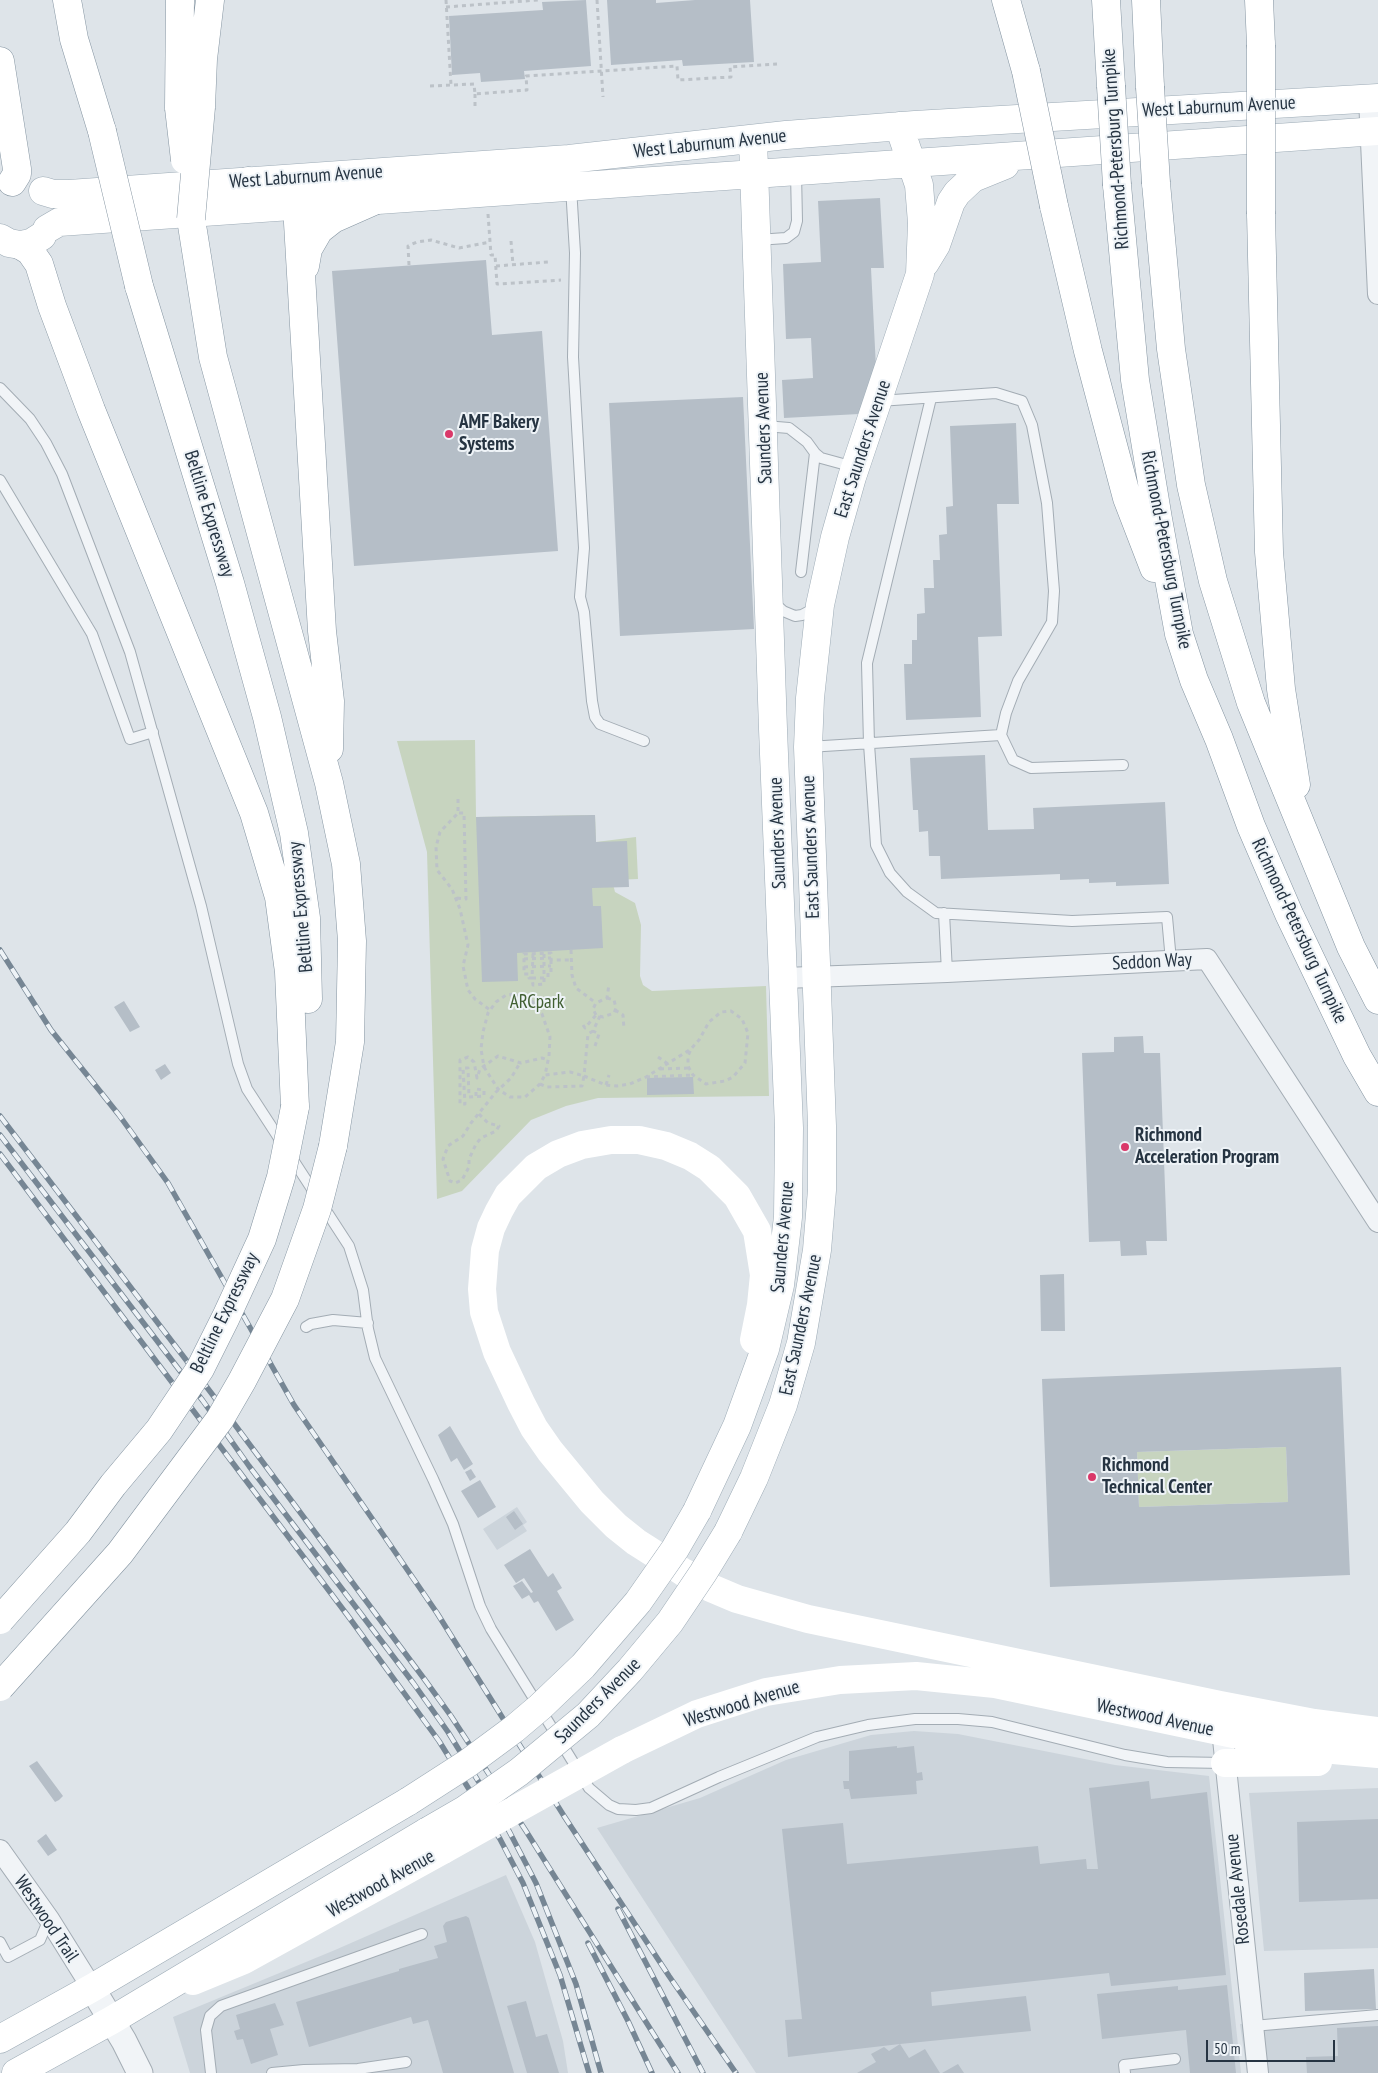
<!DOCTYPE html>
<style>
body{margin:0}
#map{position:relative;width:1378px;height:2073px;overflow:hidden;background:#dee4e9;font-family:"PT Sans Narrow",sans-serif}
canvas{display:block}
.scale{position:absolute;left:1206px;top:2040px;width:129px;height:22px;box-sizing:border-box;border:2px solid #263442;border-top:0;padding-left:6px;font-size:15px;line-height:18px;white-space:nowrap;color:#263442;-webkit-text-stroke:4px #eef3f7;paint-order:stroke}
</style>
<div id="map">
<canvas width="1378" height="2073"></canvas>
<div class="scale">50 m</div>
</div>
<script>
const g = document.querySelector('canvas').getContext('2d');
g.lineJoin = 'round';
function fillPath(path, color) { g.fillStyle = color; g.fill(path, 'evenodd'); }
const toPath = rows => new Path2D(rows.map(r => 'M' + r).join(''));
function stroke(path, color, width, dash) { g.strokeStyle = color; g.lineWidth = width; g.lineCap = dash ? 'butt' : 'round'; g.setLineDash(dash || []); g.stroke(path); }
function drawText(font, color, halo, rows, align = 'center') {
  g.font = font + ' "PT Sans Narrow",sans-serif'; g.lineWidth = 4; g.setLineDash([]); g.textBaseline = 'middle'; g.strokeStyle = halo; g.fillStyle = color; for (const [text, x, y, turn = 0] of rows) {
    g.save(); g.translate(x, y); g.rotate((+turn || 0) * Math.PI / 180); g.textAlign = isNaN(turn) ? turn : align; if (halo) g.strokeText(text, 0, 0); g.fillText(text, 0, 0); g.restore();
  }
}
fillPath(toPath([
 [517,1507,527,1522,523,1525,527,1531,497,1550,483,1529],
 [914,1731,958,1734,1115,1765,1209,1776,1241,2073,756,2073,597,1828,700,1798,786,1760,871,1735],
 [1378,1788,1378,1948,1264,1951,1249,1793],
 [506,1875,535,1942,563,2041,568,2073,190,2073,173,2017,335,1950],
 [1378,2020,1378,2073,1247,2073,1240,2024]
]), '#ccd4db');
fillPath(toPath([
 [475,740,476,817,595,815,596,842,636,837,638,879,612,880,615,892,635,903,641,925,640,976,643,985,652,991,766,986,769,1096,598,1098,566,1106,531,1120,462,1191,437,1199,427,852,397,741],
 [1286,1447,1288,1502,1139,1507,1137,1452]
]), '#c7d4bf');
fillPath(toPath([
 [586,0,591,66,524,71,525,79,481,82,480,73,452,75,449,16,543,10,542,2],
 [607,0,656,0,656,3,695,0,750,0,754,62,683,66,682,60,611,65],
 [880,198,884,268,871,268,876,368,859,414,784,418,782,380,813,378,811,338,786,339,783,264,821,262,818,201],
 [486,260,492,335,542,331,558,551,354,566,332,271],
 [743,397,754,629,620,636,609,403],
 [1016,423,1019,504,997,504,1002,636,978,637,981,717,906,720,904,664,912,664,912,640,917,640,917,614,925,613,924,588,934,588,933,560,940,560,939,535,947,534,946,507,953,506,950,426],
 [985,755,988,830,1034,829,1033,808,1165,802,1169,884,1116,886,1116,882,1089,883,1089,879,1060,880,1060,874,941,879,940,856,929,856,928,831,919,832,918,810,913,810,910,758],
 [595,815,596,842,627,841,629,887,592,888,593,906,601,906,603,948,517,953,518,981,482,982,476,817],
 [124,1001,140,1027,130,1032,114,1007],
 [1143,1036,1144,1053,1160,1053,1167,1241,1146,1241,1147,1255,1121,1256,1120,1241,1089,1242,1082,1053,1114,1052,1114,1037],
 [165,1064,171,1073,161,1080,155,1070],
 [693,1077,694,1094,647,1095,647,1078],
 [1064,1274,1065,1331,1041,1331,1040,1275],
 [1341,1367,1350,1575,1050,1587,1042,1379],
 [1286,1447,1288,1502,1139,1507,1137,1452],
 [450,1426,473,1464,464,1470,457,1458,451,1462,438,1435],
 [471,1469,476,1477,470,1481,465,1472],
 [480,1480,496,1507,478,1518,461,1491],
 [514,1511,523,1524,515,1530,506,1517],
 [530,1549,548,1577,553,1573,562,1588,557,1591,574,1620,556,1631,538,1601,534,1603,529,1595,522,1599,513,1586,522,1581,531,1593,533,1592,524,1578,516,1583,504,1565],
 [897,1746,897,1748,914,1746,917,1773,922,1772,923,1780,916,1781,917,1794,851,1799,849,1789,844,1789,843,1781,849,1781,849,1751],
 [37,1761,63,1796,59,1800,55,1802,29,1766],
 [1149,1781,1151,1799,1207,1792,1226,1975,1111,1986,1109,1973,931,1992,932,2006,1026,1996,1031,2031,900,2044,909,2058,925,2049,940,2073,857,2073,876,2062,871,2054,884,2047,889,2051,900,2044,788,2057,785,2020,802,2019,782,1829,843,1823,847,1864,1038,1846,1040,1864,1086,1859,1087,1869,1098,1869,1089,1788],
 [1378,1819,1378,1899,1299,1902,1297,1822],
 [46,1834,57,1850,48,1856,37,1841],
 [466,1916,469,1918,514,2073,443,2073,428,2020,413,2024,411,2017,309,2047,296,2002,399,1971,399,1969,438,1958,434,1946,447,1942,443,1926,446,1922],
 [1374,1969,1376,2009,1305,2011,1304,1973],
 [1227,1985,1236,2073,1190,2073,1186,2030,1102,2039,1097,1994,1178,1986,1178,1990],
 [526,2001,536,2037,547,2034,559,2073,527,2073,507,2006],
 [275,2003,284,2025,270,2029,278,2055,251,2064,243,2039,237,2040,234,2031,240,2029,236,2015],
 [1378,2026,1378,2073,1307,2073,1306,2057,1338,2056,1337,2028],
 [958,2064,964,2073,942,2073]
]), '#b5bec7');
const service = toPath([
 [571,187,575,253,573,357,584,548,580,597,584,612,592,701,595,717,600,724,644,741],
 [757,240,786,238,794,232,797,221,796,173],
 [0,388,30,419,46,443,62,474,130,652,201,906,238,1064,247,1089,349,1246,363,1290,368,1329,375,1358,433,1479,453,1524,480,1606,491,1629,589,1788,609,1805,618,1809,636,1810,651,1808,719,1777,817,1737,868,1725,915,1719,958,1719,992,1722,1125,1755,1167,1762,1224,1763],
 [931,398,867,663,869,744,876,845,890,873,907,892,936,913,1072,921,1167,917,1171,961],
 [765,426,789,428,807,442,815,453,821,458,854,467],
 [0,480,92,634,130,739,153,732],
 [801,572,815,453],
 [773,602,783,611,795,616,802,615,817,607],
 [1001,735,1013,760,1031,768,1123,765],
 [808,747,1001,735,1006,713,1018,681,1052,622,1054,591,1047,503,1032,425,1022,401,996,393,879,401],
 [944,913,947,972],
 [306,1327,311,1324,333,1320,368,1323],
 [0,1942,8,1957,40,1940,49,1919],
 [1253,2026,1378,2015],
 [211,2073,206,2030,210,2016,221,2006,422,1934],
 [272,2073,304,2070,358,2069,406,2062],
 [1125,2073,1124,2065,1175,2059]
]);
const minor = toPath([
 [1369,98,1378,294],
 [784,978,947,972,1207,959,1378,1222],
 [1221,1720,1258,2073],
 [0,1850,49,1919,92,1988]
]);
const tertiary = toPath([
 [92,1988,124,2041,140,2073]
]);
const primary = toPath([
 [43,191,53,194,69,194,569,159,786,135,915,125,1378,98],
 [47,229,59,222,1378,131],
 [0,238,9,243,20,245,31,243,42,236],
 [925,263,936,245,951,202,957,193,973,178,1005,165],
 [697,1511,737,1426,765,1349,780,1285,788,1217,789,1128,773,729,753,139],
 [728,1532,754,1478,783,1405,801,1343,817,1250,822,1190,822,1126,808,747,810,698,820,605,835,537,852,477,920,274,922,223,919,185,899,126],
 [0,2039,92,1988,409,1801],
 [16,2073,112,2020,428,1831]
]);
const motorway = toPath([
 [67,0,74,39,102,131],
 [1006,0,1026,71],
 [1106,0,1111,86],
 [1146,0,1150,87],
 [1259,0,1261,45],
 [0,61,17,169,17,174,12,182],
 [201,107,203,59,210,0],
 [179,108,180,0],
 [248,181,282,192,297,206,322,631,330,701,329,749],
 [1156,183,1171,349,1191,485,1213,581,1251,703,1351,947,1378,1000],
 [1117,185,1135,380,1158,519,1179,634,1194,680,1219,739,1251,826,1289,914,1357,1056,1378,1092],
 [1054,206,1088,351,1127,498,1154,568],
 [1261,214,1269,552,1281,689,1296,785],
 [191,219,213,357,329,783,346,864,352,941,350,1042,333,1146],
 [20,245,30,251,39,264,52,306,91,410,254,813,279,897,289,972,295,1107],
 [305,266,308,249,319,230,333,219,376,200],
 [139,286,230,583,267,717,294,833,306,918,308,999]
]);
stroke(service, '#a3acb4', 12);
stroke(minor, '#a3acb4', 22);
stroke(tertiary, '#a3acb4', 27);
stroke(primary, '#9dabb6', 29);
stroke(motorway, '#8494a1', 29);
stroke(toPath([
 [446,0,451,85],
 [597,0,603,97],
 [446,7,538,0],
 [430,86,474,84,475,94,527,90,526,76,677,66,678,80,731,77,730,67,777,64],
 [475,94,475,106],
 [488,214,491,255,495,255,497,284,561,280],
 [511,241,513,265],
 [409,265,408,246,417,242,431,240,459,248,490,242],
 [496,266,548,262],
 [458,799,458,813,440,832,436,847,437,870,452,889,460,909,468,945,463,966,468,990,475,999,490,1010],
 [457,898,466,899,464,813,458,813],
 [571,950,572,975,576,988,596,1003],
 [533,954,532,978,544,978,544,953],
 [524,959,551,958],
 [551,960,551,973,548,973,548,977,544,978,544,984,533,985,532,978,529,978,529,974,524,974,524,954,551,953,551,960,571,960],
 [524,967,551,966],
 [607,998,614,1000,616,1008,614,1013,603,1017,596,1015,593,1009,596,1003,607,998,609,984],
 [615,1010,623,1015,624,1029],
 [583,1025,585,1028,596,1015],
 [593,1031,588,1034,584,1076,606,1085,617,1086,630,1084,646,1077,691,1049,699,1040,709,1022,721,1012,731,1011,742,1019,748,1033,745,1063,733,1077,725,1081,706,1084,693,1075,688,1066,688,1056,691,1049],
 [595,1046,599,1034,593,1031,600,1016],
 [658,1057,668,1064],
 [660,1069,689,1068],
 [646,1077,693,1075],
 [540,1084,547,1087,582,1086,584,1076,570,1072,545,1075,549,1056,550,1037,542,1014,532,1001,517,994,506,995,496,1002,488,1013,483,1032,481,1049,484,1067,498,1089,510,1097,525,1097,540,1084,545,1075],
 [606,1085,609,1075],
 [476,1096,476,1089,484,1090,484,1096,469,1097,468,1068,463,1068,465,1104,460,1104,460,1060,468,1057,474,1062,477,1078,480,1069,498,1056,521,1063,542,1058,548,1060],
 [479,1114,488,1123,499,1126,496,1131,481,1138,476,1144,469,1159,469,1167,462,1180,455,1183,450,1181,443,1159,448,1146,463,1136,471,1123,496,1092,511,1078,520,1063]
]), '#bcc2c8', 3, [4, 4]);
stroke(service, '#f1f4f7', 10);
stroke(minor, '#f1f4f7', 20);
stroke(tertiary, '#f1f4f7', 25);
stroke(toPath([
 [754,1340,761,1305,764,1275,757,1231,737,1196,709,1168,690,1156,666,1146,639,1140,611,1140,582,1145,558,1154,536,1167,508,1195,499,1211,491,1228,485,1250,482,1289,484,1312,497,1352,521,1403,534,1428,550,1451,592,1502,616,1526,636,1542,683,1572,711,1588,737,1599,808,1619,1220,1705,1314,1723,1378,1731],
 [622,1750,697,1714,766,1692,840,1680,916,1676,995,1684,1262,1740,1311,1748,1378,1754],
 [1225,1763,1318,1762],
 [193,1981,244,1960,443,1850]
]), '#fff', 28);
stroke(primary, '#fff', 28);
stroke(motorway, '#fff', 28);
const rail = toPath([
 [0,950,51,1030,119,1115,168,1183,294,1405,437,1613,564,1816,669,1976,736,2073],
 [0,1116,212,1394,425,1680,451,1716,526,1831,678,2073],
 [0,1135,203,1401,249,1466,414,1684,448,1732,509,1831,536,1883,576,1984,601,2073],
 [0,1154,348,1616,439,1741,500,1839,523,1883,560,1975,589,2073],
 [618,1909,703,2073],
 [588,1943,628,2021,652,2073]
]);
stroke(rail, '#768694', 5.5);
stroke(rail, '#eef3f7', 4, [11]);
const primaryBridge = toPath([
 [409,1801,468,1763,514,1729,540,1707,583,1666,638,1602,675,1549,697,1511],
 [428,1831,466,1809,519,1772,588,1715,630,1670,670,1622,703,1573,728,1532]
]);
const motorwayBridge = toPath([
 [1261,45,1261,214],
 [1026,71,1054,206],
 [1111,86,1117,185],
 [1150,87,1156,183],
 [179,108,185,160],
 [102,131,139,286],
 [191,219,201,107],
 [0,1620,78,1532,113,1485,159,1430,200,1369,226,1317,262,1239,281,1177,295,1107],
 [0,1687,120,1553,220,1419,242,1381,285,1299,317,1209,333,1146]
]);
stroke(primaryBridge, '#9dabb6', 29, []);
stroke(motorwayBridge, '#8494a1', 29, []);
stroke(toPath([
 [443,1850,622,1750]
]), '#fff', 28);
stroke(primaryBridge, '#fff', 28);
stroke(motorwayBridge, '#fff', 28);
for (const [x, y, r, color] of [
 [449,434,5,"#da3869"],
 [1125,1147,5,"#da3869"],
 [1092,1477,5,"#da3869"]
]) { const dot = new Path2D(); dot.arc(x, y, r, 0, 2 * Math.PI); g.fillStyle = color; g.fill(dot); stroke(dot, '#eef3f7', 2); }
drawText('19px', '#263442', '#eef3f7', [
 ["West Laburnum Avenue",1219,107,-3],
 ["West Laburnum Avenue",710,144,-6],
 ["Richmond-Petersburg Turnpike",1116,149,-94],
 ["West Laburnum Avenue",306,177,-4],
 ["Saunders Avenue",764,428,-92],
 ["East Saunders Avenue",863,449,-72],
 ["Beltline Expressway",209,514,73],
 ["Richmond-Petersburg Turnpike",1166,550,79],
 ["Saunders Avenue",778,833,-92],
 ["East Saunders Avenue",811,847,-92],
 ["Beltline Expressway",301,907,-95],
 ["Richmond-Petersburg Turnpike",1299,931,65],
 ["Seddon Way",1152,962,-3],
 ["Saunders Avenue",783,1237,-85],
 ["Beltline Expressway",225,1313,-64],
 ["East Saunders Avenue",801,1325,-78],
 ["Saunders Avenue",598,1701,-45],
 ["Westwood Avenue",742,1704,-17],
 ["Westwood Avenue",1155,1718,12],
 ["Westwood Avenue",381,1884,-29],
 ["Rosedale Avenue",1238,1889,-96],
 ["Westwood Trail",46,1919,56]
]);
drawText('bold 19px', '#263442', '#eef3f7', [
 ["AMF Bakery",459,423],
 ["Systems",459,445],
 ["Richmond",1135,1136],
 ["Acceleration Program",1135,1158],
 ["Richmond",1102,1466],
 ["Technical Center",1102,1488]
], 'left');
drawText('19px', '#415f32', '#eef3f7', [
 ["ARCpark",537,1003]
]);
</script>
